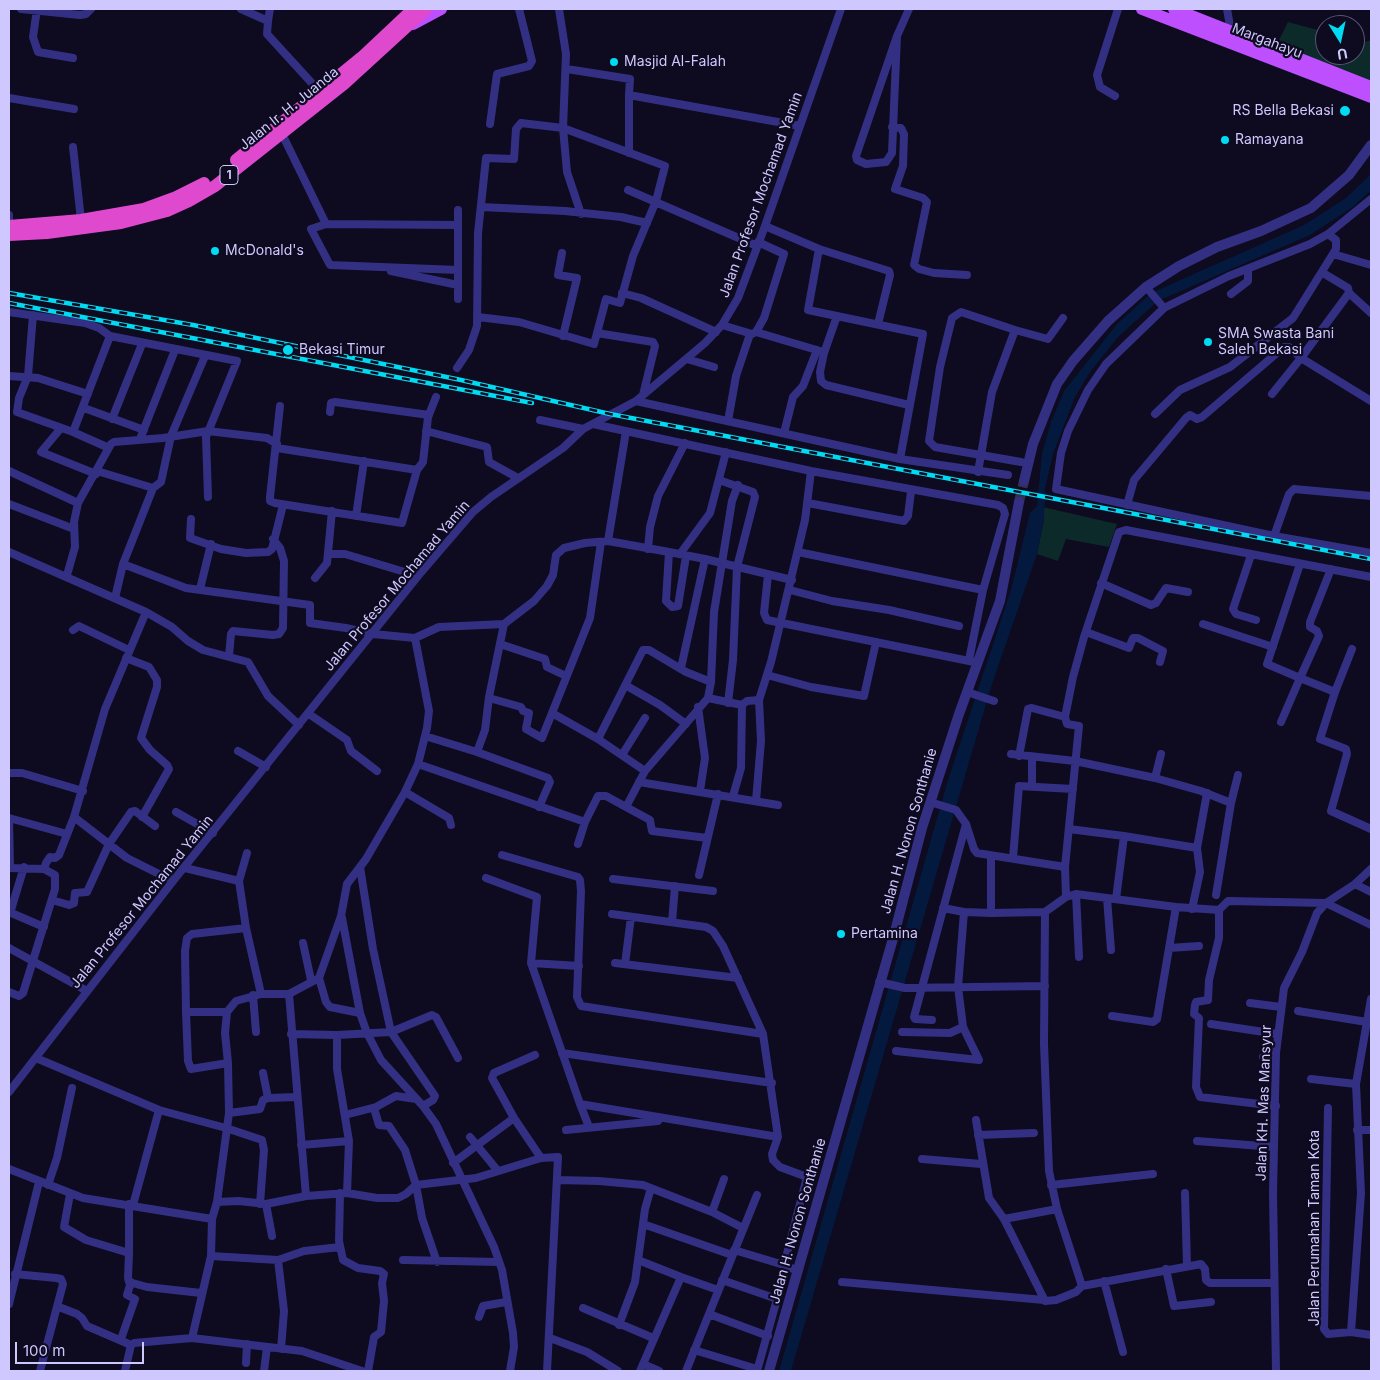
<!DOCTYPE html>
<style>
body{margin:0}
#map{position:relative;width:1380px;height:1380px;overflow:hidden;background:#0e0a1f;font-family:Inter,sans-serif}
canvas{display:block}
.frame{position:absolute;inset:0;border:10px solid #cec8ff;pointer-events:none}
.north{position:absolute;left:1315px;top:15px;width:50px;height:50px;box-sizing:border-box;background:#0e0a1f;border:1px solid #5b5679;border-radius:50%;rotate:170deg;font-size:14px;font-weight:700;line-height:20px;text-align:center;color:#cec8ff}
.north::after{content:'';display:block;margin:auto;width:18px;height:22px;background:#00dbf3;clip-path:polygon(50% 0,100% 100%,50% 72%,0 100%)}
.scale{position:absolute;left:15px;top:1342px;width:129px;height:22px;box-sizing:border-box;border:2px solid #cec8ff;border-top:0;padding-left:6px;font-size:15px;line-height:18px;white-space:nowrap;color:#cec8ff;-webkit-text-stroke:4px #0e0a1f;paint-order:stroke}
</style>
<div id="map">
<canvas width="1380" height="1380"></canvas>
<div class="frame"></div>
<div class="north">U</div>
<div class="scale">100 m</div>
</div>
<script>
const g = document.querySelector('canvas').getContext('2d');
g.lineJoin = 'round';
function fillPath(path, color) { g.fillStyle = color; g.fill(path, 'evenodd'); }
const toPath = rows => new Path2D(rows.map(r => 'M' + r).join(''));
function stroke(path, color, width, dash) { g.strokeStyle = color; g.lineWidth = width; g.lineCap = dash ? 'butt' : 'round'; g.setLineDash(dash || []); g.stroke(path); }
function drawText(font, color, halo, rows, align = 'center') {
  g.font = font + ' Inter,sans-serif'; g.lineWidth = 4.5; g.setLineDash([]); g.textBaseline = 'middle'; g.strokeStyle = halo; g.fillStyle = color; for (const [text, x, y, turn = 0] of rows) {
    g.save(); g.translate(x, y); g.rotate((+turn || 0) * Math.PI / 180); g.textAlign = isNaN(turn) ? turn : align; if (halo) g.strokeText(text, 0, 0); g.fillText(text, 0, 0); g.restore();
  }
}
fillPath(toPath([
 [1288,22,1325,32,1325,55,1355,55,1355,40,1365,42,1371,40,1371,87,1275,48],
 [1043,507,1117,524,1109,547,1066,539,1058,561,1037,554,1044,519]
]), '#0c2a29');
fillPath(toPath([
 [1371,174,1371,190,1353,207,1310,235,1158,301,1118,337,1090,372,1074,399,1053,454,1045,489,1044,519,1037,554,991,687,791,1371,779,1371,948,780,1011,590,1030,513,1037,506,1042,453,1051,422,1064,391,1117,324,1151,293,1304,225,1346,198]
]), '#04193e');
stroke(toPath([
 [1019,502,1024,481]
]), '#34304c', 10, [10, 5]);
stroke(toPath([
 [21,9,80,15,86,14,91,9],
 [37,9,33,37,38,52,73,58],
 [241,9,268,21,267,34,320,92],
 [559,9,566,54,563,128,567,172,581,214],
 [268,21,270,9],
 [1226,34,1230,26,1227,9],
 [897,36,856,156,857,160,866,164,886,162,892,153,897,36,909,9],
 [567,69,630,79,629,95,800,126],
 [1115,96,1100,87,1097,75,1118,9],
 [9,98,74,109],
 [490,124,497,74,529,66,532,61,519,9],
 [892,127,901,128,904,134,903,166,895,189,923,198,927,202,914,265,919,269,934,273,967,275],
 [282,134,326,224,458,225],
 [73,147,81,220],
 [629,153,629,95],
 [628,190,757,246],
 [1371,199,1328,234,1310,244,1229,276,1164,308,1106,364,1088,390,1068,431,1061,453,1056,489,1274,536,1371,553],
 [481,207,565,211,621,217,647,223],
 [9,215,9,224],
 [326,224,311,229,330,265,458,270],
 [765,226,819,249,808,310,923,334,900,459],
 [819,249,889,271,890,275,878,324],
 [562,253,558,275,577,278,563,336],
 [1333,254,1371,265],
 [391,271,458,285],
 [1323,273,1348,288,1349,293,1371,313],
 [1146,287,1164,308],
 [622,293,641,298,716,332],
 [1231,294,1248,281,1248,269],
 [458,299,458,210],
 [9,312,85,323,99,328,110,336,237,361,206,437,208,497],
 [33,315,28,376,19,398,17,412,73,432,109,448],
 [837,316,824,353,820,372,821,381,826,385,909,405],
 [478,317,519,322,594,344,597,333,653,342,655,346,643,395],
 [722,325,752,334,756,332,764,318,784,254,758,242],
 [1015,330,961,312,952,318,940,367,929,441,935,447,1021,462],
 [756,332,820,351],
 [687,359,714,367],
 [457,368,469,350,477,326,478,233,486,158,514,159,516,129,521,123,563,128,665,166,656,201,633,256,620,303,606,299,597,333],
 [9,376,38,378,88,394],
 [1272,394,1301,358,1349,293],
 [636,401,900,459,1008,475],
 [280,406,270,497,270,501,275,503,402,523,417,470],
 [84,408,144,430],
 [330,412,331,403,335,402,429,415],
 [1155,414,1180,390,1230,367,1293,318,1336,249,1336,240,1328,234],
 [112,419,142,344],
 [540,420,583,429],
 [728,421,736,376,750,334],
 [593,424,811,471,998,505,1003,508,1005,514,983,590,969,660],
 [61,428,41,452,96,474],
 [426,431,487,447,489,462,518,478],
 [73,432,110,336],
 [784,433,793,397,803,386,817,350],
 [140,439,175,350],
 [277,448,417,470,423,462,428,417,436,397],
 [9,471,78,503],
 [97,471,153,488],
 [978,472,992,392,1015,330,1048,339,1063,318],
 [719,480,753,492,755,497,737,567,733,660,728,703],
 [808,503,904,521,908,516,911,491],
 [9,504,74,529],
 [1127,505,1134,480,1186,418,1190,415,1197,419,1202,417,1284,347,1289,347,1301,358,1371,401],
 [356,516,364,461],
 [191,519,190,538,221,549,246,553,268,552,272,549,283,505],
 [1274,536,1289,494,1294,489,1371,496],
 [608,541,626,431],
 [648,549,650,527,658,496,685,443],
 [9,552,146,612,172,627,188,641,203,650,248,662,268,696,299,725],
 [669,552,666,601,672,607,678,606,686,556],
 [798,552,983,590],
 [329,554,345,554,418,576],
 [680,554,710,513,726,452],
 [1251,555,1233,609,1236,614,1256,620],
 [705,559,792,580],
 [123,564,186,588,310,605,310,623,346,628,373,634,415,638,439,627,504,624,534,601,547,586,553,575,556,555,564,548,585,543,608,541,669,552,705,559,681,668],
 [1300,564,1267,664,1300,678,1319,636,1317,631,1310,627,1310,622,1331,569],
 [67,575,75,547,74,522,78,503,111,444,114,442,163,438,208,431,267,438,277,444],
 [768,575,764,613,767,620,974,662],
 [315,578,327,563,332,511],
 [1101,583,1151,605,1156,603,1166,588,1188,592],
 [200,589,211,544],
 [790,590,832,601,889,610,959,626],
 [115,598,123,564,153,488,161,482,171,436,205,356],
 [1203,624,1273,647],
 [73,630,79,626,129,650],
 [1086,632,1129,648,1133,638,1138,638,1163,651,1160,662],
 [500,644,545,659,547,667,566,676],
 [229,656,231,634,233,631,273,635,279,634,283,628,284,561,280,548,273,539],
 [126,658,149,667,157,680,157,687,141,738,150,750,167,765,169,769,142,817],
 [767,675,811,687,864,696,876,642],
 [627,686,660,705,686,724],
 [967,692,994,701],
 [1335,692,1320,739,1346,749,1347,754,1331,811,1371,829],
 [489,698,521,707,523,711,529,713,526,729,542,738,590,618,601,542],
 [708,698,711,682,714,612,732,501,738,485],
 [742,705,747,701,759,700,771,662,805,520,811,471],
 [698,707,705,758,700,791],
 [552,713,598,739,645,771],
 [309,714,347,740,351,751,377,771],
 [1281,722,1300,678,1335,692,1352,649],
 [425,736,477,752,548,778,550,782,539,807],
 [598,739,643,650,649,650,686,672,711,682],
 [238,751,266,767],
 [477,752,485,730,489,697,504,624],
 [1011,754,1075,761,1155,778],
 [1161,754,1155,778,1201,791,1231,803],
 [622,755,645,718],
 [1019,756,1028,709,1032,708,1065,717],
 [418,764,585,822,598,796,606,796,626,807,645,771,708,698,742,705,741,768,733,796],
 [9,773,22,773,83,791],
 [639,782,778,805],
 [1032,786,1032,758],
 [405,792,449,818,451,825],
 [756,801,761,741,759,700],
 [930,802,956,810,966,824,974,849,977,853,1065,867],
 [626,807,650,820,652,831,707,838],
 [176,812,213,833],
 [74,817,127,858,173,881],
 [9,818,67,834],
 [9,818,10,868],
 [1069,829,1124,836],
 [578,844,585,822],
 [247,853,239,881,246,928,261,994],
 [502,855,578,877,580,880,581,891,577,997,581,1006,763,1034],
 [1013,858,1019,786,1073,789],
 [360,867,373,949,391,1032,435,1096,433,1100,423,1106],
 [9,868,44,869],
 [185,868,239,881],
 [699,875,718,794],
 [486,878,537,897,531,963,580,1104,778,1137],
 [613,879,713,891],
 [1355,884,1371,892],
 [1076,894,1079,957],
 [1216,895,1231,803,1238,775],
 [1066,897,1065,867,1079,726,1067,724,1065,717,1073,677,1084,637,1119,532,1126,530,1371,577],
 [1107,898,1111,950],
 [1116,899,1124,836,1197,848],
 [52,900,69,905,74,903,75,893,87,892,109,844,131,812,135,811,155,826],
 [943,908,964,912,991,913,1045,912,1066,897,1076,894,1176,907,1219,910,1228,901,1326,903,1371,925],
 [1192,909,1200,872,1197,848,1207,793],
 [1219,910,1219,938,1209,980,1208,1000,1196,1002,1195,1005,1194,1014,1199,1018,1196,1087,1200,1097,1276,1106],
 [9,912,44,927],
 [1045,912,1044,1044,1049,1171,1057,1209,1082,1286],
 [10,913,24,867],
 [991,913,991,857],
 [612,914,706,927,713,931,723,946,763,1034,778,1137,772,1154,773,1160,780,1167,807,1177,784,1265],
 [342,918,360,1013,367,1033,381,1060,423,1106,436,1124,494,1247,502,1270,513,1333,514,1347,510,1371],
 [672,922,675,886],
 [303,943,311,980],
 [9,948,87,991],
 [1169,948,1199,946],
 [531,963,579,966],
 [615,963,738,978],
 [625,964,631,917],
 [319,978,326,1002,330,1007,360,1013],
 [879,982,905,988,1045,986],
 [9,992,19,996,23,993,55,889,55,875,44,869,46,863,50,857,55,858,59,855,74,817,105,709,146,612],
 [289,994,306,1196],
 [253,995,256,1032],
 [1250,1003,1281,1007],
 [1298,1011,1367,1022],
 [186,1012,188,1061,191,1069,228,1063],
 [227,1012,186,1012,185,951,187,938,192,934,246,928],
 [1112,1016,1153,1022,1157,1019,1176,907],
 [932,1020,915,1019,914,1017,966,824],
 [1211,1024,1277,1034],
 [902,1032,950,1033,963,1027],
 [291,1034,337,1035,391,1032,432,1015,436,1017,458,1058],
 [337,1035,337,1069,349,1141,347,1193],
 [896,1051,979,1060,963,1027,958,987,964,912],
 [562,1053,772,1083],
 [535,1055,494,1073,492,1078,514,1118,541,1158],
 [1263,1057,1276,1053],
 [36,1058,159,1110,226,1128,262,1140,264,1150,260,1204],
 [263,1073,268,1098,297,1097],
 [1311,1079,1356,1084],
 [9,1092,173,881,418,576,473,512,491,497,563,448,583,429,636,401,705,343,722,325,738,298,765,226,841,9],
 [580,1104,589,1127],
 [374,1108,379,1125,389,1126,405,1150,416,1185,422,1218,437,1262],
 [1328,1108,1324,1329,1328,1334,1351,1332,1371,1335],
 [229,1113,260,1109,263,1100,268,1098],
 [345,1115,376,1107,396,1096,416,1099],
 [976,1120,989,1198,1004,1219,1045,1301,1056,1300,1076,1292,1082,1286,1201,1264,1205,1269,1206,1280,1210,1283,1273,1283],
 [566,1130,658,1121],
 [1357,1130,1371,1130],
 [978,1135,1034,1133],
 [470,1137,498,1171],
 [1197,1141,1274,1147],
 [301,1145,349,1141],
 [922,1159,981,1164],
 [453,1163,514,1118],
 [9,1169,83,1198,212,1219],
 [557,1180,599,1181,643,1185,712,1212,743,1228],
 [48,1185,57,1158,72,1088],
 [1051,1185,1153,1174],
 [340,1193,339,1241,343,1260,358,1268,380,1271,384,1274,382,1283,384,1301,381,1332,374,1337,368,1371],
 [1185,1193,1187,1266],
 [70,1194,64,1227,86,1240,129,1253,128,1278,129,1282,147,1287,201,1293],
 [217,1202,239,1201,266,1204,306,1196,347,1193,377,1198,398,1198,406,1194,416,1185,476,1178,541,1158,558,1157,547,1371],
 [129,1204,129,1253],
 [266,1204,272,1236],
 [133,1205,159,1110],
 [712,1212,724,1179],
 [1004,1219,1057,1209],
 [643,1224,732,1255],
 [734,1250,784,1265,798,1271],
 [211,1256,278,1260,284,1311,281,1349],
 [278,1260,304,1251,340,1247],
 [403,1260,499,1262],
 [1166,1269,1174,1306,1211,1302],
 [15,1274,56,1278,61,1279,63,1284,40,1371],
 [681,1277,718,1290],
 [722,1280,777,1299,757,1371],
 [1104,1281,1123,1352],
 [842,1282,1044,1300],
 [9,1304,39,1182],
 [59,1307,77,1314,82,1318,87,1326,131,1345],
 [583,1308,653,1338],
 [709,1314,768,1336],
 [479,1317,483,1306,506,1302],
 [619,1325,635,1282,638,1260],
 [1351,1332,1361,1193,1356,1084,1371,999],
 [192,1338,211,1256,212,1219,217,1202,229,1113,228,1063,225,1033,227,1012,236,1001,261,994,289,994,319,978,341,916,347,884,366,859,405,792,418,764,427,728,429,711,415,638],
 [550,1338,587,1352,618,1371],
 [121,1339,135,1299,127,1295,131,1282],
 [694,1350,757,1369],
 [246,1363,247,1344],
 [643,1364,659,1371],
 [125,1371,131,1345,134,1343,192,1338,302,1351,362,1371],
 [264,1371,267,1347],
 [640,1371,681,1277,638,1260,645,1209,651,1188],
 [686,1371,757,1195],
 [1276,1371,1273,1193,1276,1053,1284,988,1302,952,1317,913,1326,903,1355,884,1371,869]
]), '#333083', 8);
stroke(toPath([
 [1024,481,1033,444,1057,384,1073,361,1108,321,1146,287,1179,266,1217,247,1261,231,1311,208,1349,175,1371,145],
 [769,1371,894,935,922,828,959,714,1000,601,1019,502]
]), '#333083', 10);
stroke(toPath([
 [1142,9,1371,97],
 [1174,9,1371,87],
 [413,24,441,9]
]), '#bd4fff', 12);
stroke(toPath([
 [236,160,362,57,413,9],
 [9,226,81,220,144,209,174,198,204,183],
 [9,235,47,233,121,223,167,211,189,201,215,186,344,84,426,9]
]), '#de49ce', 12);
const rail = toPath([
 [9,293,193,325,461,380,610,414,1371,559],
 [9,303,532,403]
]);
stroke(rail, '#00dbf3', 4.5);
stroke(rail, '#0e0a1f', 2.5, [8]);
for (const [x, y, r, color] of [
 [614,62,5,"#00dbf3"],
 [1345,111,6,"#00dbf3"],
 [1225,140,5,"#00dbf3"],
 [215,251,5,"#00dbf3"],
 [1208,342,5,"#00dbf3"],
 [288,350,6,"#00dbf3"],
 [841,934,5,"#00dbf3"]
]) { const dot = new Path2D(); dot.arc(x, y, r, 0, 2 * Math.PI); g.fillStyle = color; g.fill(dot); stroke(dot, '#0e0a1f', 2); }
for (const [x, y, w] of [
 [229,175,18]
]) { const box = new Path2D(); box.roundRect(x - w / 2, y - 9.5, w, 19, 4); g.fillStyle = '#0e0a1f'; g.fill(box); stroke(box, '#cec8ff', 1); }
drawText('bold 12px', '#cec8ff', null, [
 ["1",229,175]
]);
drawText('14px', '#cec8ff', '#0e0a1f', [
 ["Margahayu",1267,41,21],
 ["Jalan Ir. H. Juanda",289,109,-39],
 ["Jalan Profesor Mochamad Yamin",761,195,-70],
 ["Jalan Profesor Mochamad Yamin",397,586,-50],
 ["Jalan H. Nonon Sonthanie",909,831,-74],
 ["Jalan Profesor Mochamad Yamin",142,902,-51],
 ["Jalan KH. Mas Mansyur",1264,1103,-88],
 ["Jalan H. Nonon Sonthanie",798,1221,-74],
 ["Jalan Perumahan Taman Kota",1315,1228,-90]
]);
drawText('14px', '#cec8ff', '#0e0a1f', [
 ["Masjid Al-Falah",624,62],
 ["RS Bella Bekasi",1334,111,"right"],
 ["Ramayana",1235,140],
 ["McDonald's",225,251],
 ["SMA Swasta Bani",1218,334],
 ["Saleh Bekasi",1218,350],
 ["Bekasi Timur",299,350],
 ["Pertamina",851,934]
], 'left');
</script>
